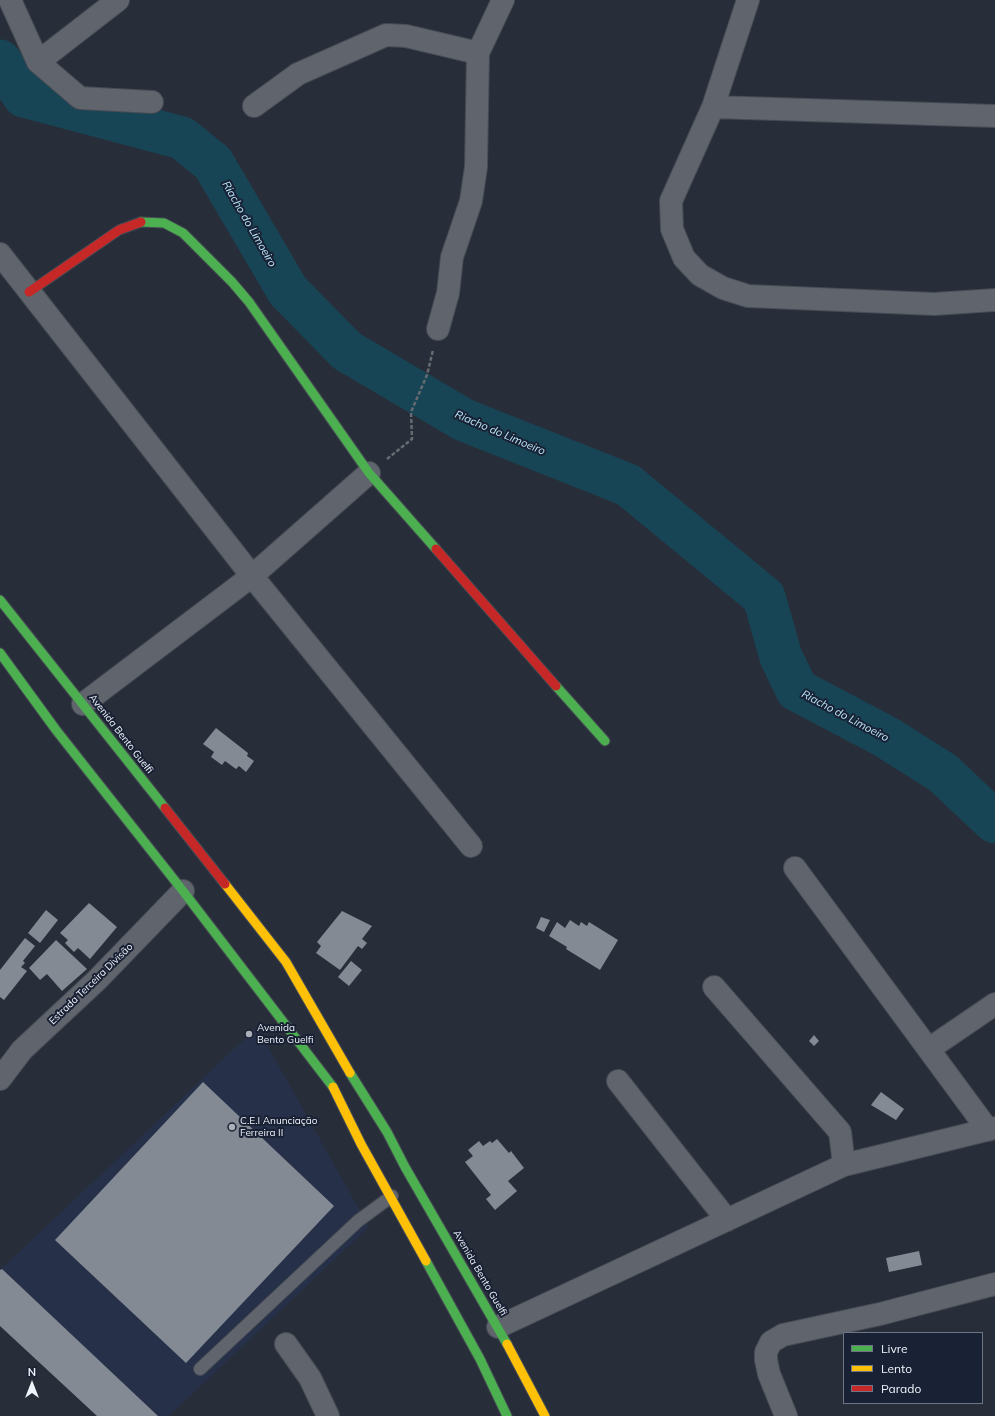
<!DOCTYPE html>
<meta charset="utf-8">
<style>
body{margin:0}
#map{position:relative;width:995px;height:1416px;overflow:hidden;background:#282e39;font-family:Mulish,sans-serif}
canvas{display:block}
.legend{position:absolute;left:843px;top:1332px;width:140px;height:72px;box-sizing:border-box;background:#192134;border:1px solid #6f7584;margin:0;padding:5px 7px;list-style:none;font-size:12px;color:#f0f4fc}
.legend li{display:flex;align-items:center;gap:8px;height:20px}
.legend b{width:20px;border:1px solid #6f7584}
.north{position:absolute;left:12px;top:1364px;width:40px;height:40px;-webkit-text-stroke:3px #192134;paint-order:stroke;rotate:0deg;font-size:11px;font-weight:700;line-height:16px;text-align:center;color:#f0f4fc}
.north::after{content:'';display:block;margin:auto;width:14px;height:18px;background:#f0f4fc;clip-path:polygon(50% 0,100% 100%,50% 72%,0 100%)}
</style>
<div id="map">
<canvas width="995" height="1416"></canvas>
<ul class="legend">
<li><b style="height:5px;background:#4caf50"></b>Livre</li>
<li><b style="height:5px;background:#ffc107"></b>Lento</li>
<li><b style="height:5px;background:#c62828"></b>Parado</li>
</ul>
<div class="north">N</div>
</div>
<script>
const g = document.querySelector('canvas').getContext('2d');
g.lineJoin = 'round';
function fillPath(path, color) { g.fillStyle = color; g.fill(path, 'evenodd'); }
const toPath = rows => new Path2D(rows.map(r => 'M' + r).join(''));
function stroke(path, color, width, dash) { g.strokeStyle = color; g.lineWidth = width; g.lineCap = dash ? 'butt' : 'round'; g.setLineDash(dash || []); g.stroke(path); }
function drawText(font, color, halo, rows, align = 'center') {
  g.font = font + ' Mulish,sans-serif'; g.lineWidth = 4; g.setLineDash([]); g.textBaseline = 'middle'; g.strokeStyle = halo; g.fillStyle = color; for (const [text, x, y, turn = 0] of rows) {
    g.save(); g.translate(x, y); g.rotate((+turn || 0) * Math.PI / 180); g.textAlign = isNaN(turn) ? turn : align; if (halo) g.strokeText(text, 0, 0); g.fillText(text, 0, 0); g.restore();
  }
}
fillPath(toPath([
 [257,1027,369,1227,169,1416,97,1416,0,1326,0,1270]
]), '#263149');
stroke(toPath([
 [0,61,24,96,182,138,213,163,288,291,347,351,464,420,628,485,764,597,781,657,797,690,886,737,943,773,995,822]
]), '#174556', 43);
fillPath(toPath([
 [216,728,248,753,247,756,254,761,246,772,239,766,236,769,225,761,222,765,211,757,214,752,203,744],
 [89,903,117,927,90,959,78,948,74,952,65,943,68,940,60,933],
 [46,910,58,920,40,943,28,933],
 [342,911,372,926,362,939,367,943,362,949,358,946,340,970,316,953,321,946,317,942],
 [541,917,550,920,544,932,536,928],
 [570,920,579,926,581,922,587,926,589,922,618,940,600,970,566,949,567,947,549,936,557,922,565,928],
 [25,938,35,946,23,961,25,963,21,967,27,971,4,1000,0,997,0,970],
 [56,940,87,969,62,991,47,974,40,980,29,968],
 [351,961,362,970,349,986,338,977],
 [814,1035,819,1041,814,1046,809,1041],
 [203,1082,334,1206,186,1363,55,1240],
 [881,1092,904,1109,896,1120,871,1105],
 [497,1139,509,1153,511,1151,524,1168,508,1181,517,1191,495,1210,486,1199,491,1195,465,1162,473,1156,468,1150,479,1141,483,1146,490,1141,492,1143],
 [919,1251,922,1265,889,1272,886,1258],
 [2,1269,158,1416,97,1416,0,1326,0,1270]
]), '#848a94');
const lane = toPath([
 [200,1369,358,1221,392,1196]
]);
const street = toPath([
 [10,0,38,62,80,98,152,102],
 [748,0,713,107,671,201,672,229,684,258,700,275,723,288,748,296,934,304,995,300],
 [38,62,118,0],
 [254,106,298,74,386,35,406,36,478,53],
 [713,107,995,116],
 [0,254,252,576,471,846],
 [438,329,448,293,452,257,471,201,476,167,478,53,503,0],
 [83,704,252,576,369,473],
 [795,868,988,1130],
 [714,987,840,1132,844,1165],
 [929,1049,995,1004],
 [0,1079,22,1050,97,980,183,891],
 [618,1081,727,1220],
 [498,1327,844,1165,995,1128],
 [286,1344,310,1378,328,1416],
 [786,1416,769,1374,766,1360,766,1352,771,1342,783,1335,880,1314,995,1284]
]);
const fast = toPath([
 [141,222,164,223,183,233,232,282,249,302,369,473,436,549],
 [0,600,165,808],
 [0,653,56,730,183,891,333,1087],
 [556,686,605,741],
 [350,1073,387,1132,405,1167,507,1344],
 [426,1261,480,1359,507,1416]
]);
const slow = toPath([
 [225,884,286,962,350,1073],
 [333,1087,361,1144,426,1261],
 [507,1344,545,1416]
]);
const jam = toPath([
 [29,292,119,230,141,222],
 [436,549,556,686],
 [165,808,225,884]
]);
stroke(lane, '#464b54', 14);
stroke(street, '#464b54', 24);
stroke(fast, '#464b54', 11);
stroke(slow, '#464b54', 11);
stroke(jam, '#464b54', 11);
stroke(toPath([
 [387,459,412,439,411,412,427,375,433,350]
]), '#666a71', 2.5, [4, 2]);
stroke(lane, '#60646d', 12);
stroke(street, '#60646d', 22);
stroke(fast, '#4caf50', 9);
stroke(slow, '#ffc107', 9);
stroke(jam, '#c62828', 9);
for (const [x, y, r, color] of [
 [249,1034,4,"#aaafb8"],
 [232,1127,4,"#aaafb8"]
]) { const dot = new Path2D(); dot.arc(x, y, r, 0, 2 * Math.PI); g.fillStyle = color; g.fill(dot); stroke(dot, '#192134', 1.5); }
drawText('10px', '#f0f4fc', '#192134', [
 ["Avenida Bento Guelfi",121,734,52],
 ["Estrada Terceira Divisão",91,984,-44],
 ["Avenida Bento Guelfi",480,1273,60]
]);
drawText('10px', '#f0f4fc', '#192134', [
 ["Avenida",257,1028],
 ["Bento Guelfi",257,1040],
 ["C.E.I Anunciação",240,1121],
 ["Ferreira II",240,1133]
], 'left');
drawText('italic 11px', '#bbe8fc', '#192134', [
 ["Riacho do Limoeiro",249,224,60],
 ["Riacho do Limoeiro",500,433,23],
 ["Riacho do Limoeiro",845,716,28]
]);
</script>
